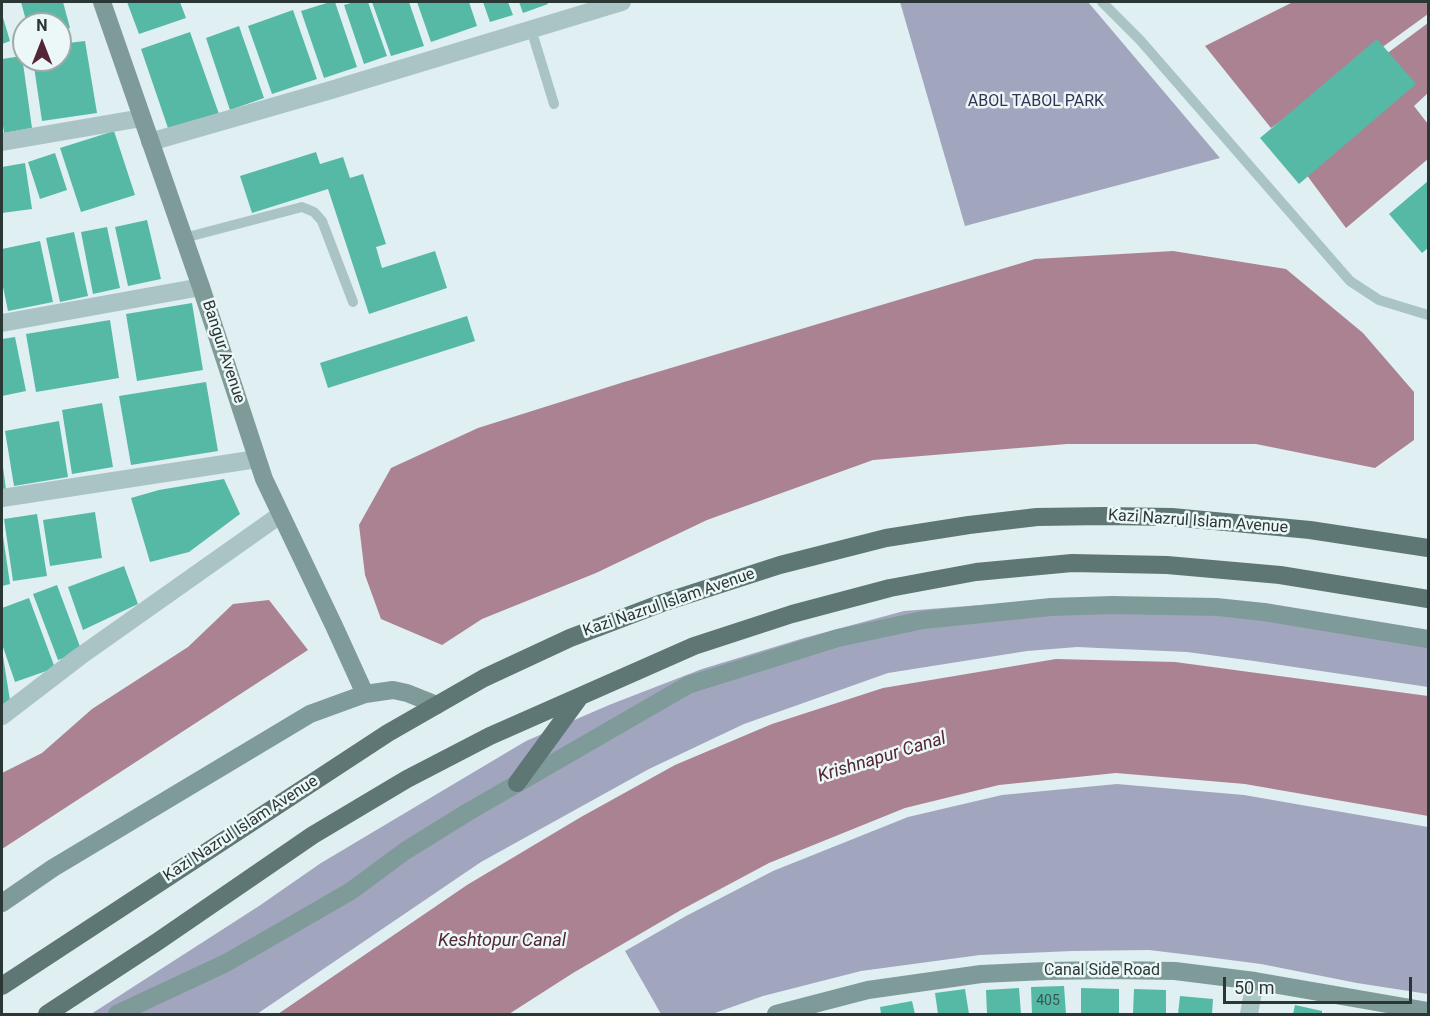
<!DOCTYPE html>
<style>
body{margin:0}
#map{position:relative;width:1430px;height:1016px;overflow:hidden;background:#e0eff1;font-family:Roboto,sans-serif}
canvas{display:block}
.frame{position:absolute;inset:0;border:3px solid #2b3735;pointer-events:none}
.north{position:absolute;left:12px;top:12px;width:60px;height:60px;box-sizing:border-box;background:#ecf7f8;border:2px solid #9faaaa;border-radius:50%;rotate:0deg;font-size:16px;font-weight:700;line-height:24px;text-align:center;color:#2b3735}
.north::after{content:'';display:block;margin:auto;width:21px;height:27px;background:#542537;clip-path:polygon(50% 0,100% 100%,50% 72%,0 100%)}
.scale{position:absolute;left:1223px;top:977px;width:189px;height:27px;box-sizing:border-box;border:3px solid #2b3735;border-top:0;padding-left:8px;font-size:18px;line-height:21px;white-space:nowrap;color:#2b3735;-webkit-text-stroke:4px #ecf7f8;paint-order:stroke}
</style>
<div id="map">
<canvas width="1430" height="1016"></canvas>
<div class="frame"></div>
<div class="north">N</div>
<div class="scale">50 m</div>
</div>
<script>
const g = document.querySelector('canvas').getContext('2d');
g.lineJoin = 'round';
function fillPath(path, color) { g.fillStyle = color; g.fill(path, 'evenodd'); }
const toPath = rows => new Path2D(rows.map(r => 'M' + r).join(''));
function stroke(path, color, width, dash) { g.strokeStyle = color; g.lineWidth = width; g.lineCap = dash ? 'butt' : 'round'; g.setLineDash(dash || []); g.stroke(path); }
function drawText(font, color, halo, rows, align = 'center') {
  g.font = font + ' Roboto,sans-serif'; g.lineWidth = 5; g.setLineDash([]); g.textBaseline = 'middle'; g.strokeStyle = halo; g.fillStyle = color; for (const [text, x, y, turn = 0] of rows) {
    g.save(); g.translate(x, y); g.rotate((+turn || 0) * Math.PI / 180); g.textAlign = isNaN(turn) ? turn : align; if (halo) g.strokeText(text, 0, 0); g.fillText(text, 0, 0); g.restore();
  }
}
fillPath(toPath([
 [900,2,1088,2,1220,158,965,226],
 [1032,601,1428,633,1428,687,1254,661,1187,652,1077,647,1027,651,888,673,744,724,649,769,481,862,257,1014,91,1014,259,906,321,863,447,788,526,741,609,705,702,669,804,638,904,611],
 [1117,784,1244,795,1428,827,1428,994,1357,983,1261,964,1207,957,1149,950,1072,951,980,955,861,971,763,996,712,1014,661,1014,625,951,686,916,773,871,908,817,1002,795]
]), '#a2a5be');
fillPath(toPath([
 [1293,2,1428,2,1428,14,1271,128,1205,46],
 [1428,23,1428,93,1414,106,1428,124,1428,159,1346,228,1277,135],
 [1173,251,1286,269,1363,333,1414,392,1414,440,1375,468,1256,444,1067,444,873,460,707,520,596,573,482,619,442,645,381,619,365,575,359,525,391,468,478,428,624,382,1035,259],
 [269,600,308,650,2,849,2,773,42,753,92,709,188,647,233,604],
 [1056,659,1175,662,1428,696,1428,816,1245,784,1116,773,999,785,905,808,769,863,681,910,573,973,509,1014,278,1014,467,885,581,817,675,765,772,724,883,688]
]), '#ab8292');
fillPath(toPath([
 [21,2,63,2,70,28,60,31,60,24,27,24],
 [127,2,180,2,186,18,139,34],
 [330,2,335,2,357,67,324,78,301,11],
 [354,2,368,2,387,56,364,64,344,5],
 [372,2,409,2,424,46,391,56],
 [417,2,469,2,477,26,431,42],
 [483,2,508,2,513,15,490,22],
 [519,2,547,2,548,4,523,13],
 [293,10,317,79,272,94,248,26],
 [2,14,10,41,2,44],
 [239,26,264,98,230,110,206,38],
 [190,32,219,114,169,131,141,49],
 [1377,39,1416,84,1299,184,1260,138],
 [85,41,97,113,42,121,33,60,60,60,60,44],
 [22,56,32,128,4,133,2,118,2,59],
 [114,131,135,195,81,212,60,148],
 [316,152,320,164,343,157,350,178,363,174,386,244,376,247,382,268,435,251,447,288,369,314,328,189,252,213,240,176],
 [55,153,67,190,40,199,28,162],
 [25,163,32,209,2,213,2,167],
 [1428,181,1428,248,1422,253,1389,214],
 [147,220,161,279,128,286,115,227],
 [107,227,120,288,93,294,81,232],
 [74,232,88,296,60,302,46,238],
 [40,241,53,302,8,311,2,282,2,249],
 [192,303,203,370,137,381,126,314],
 [467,316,475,341,328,388,320,363],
 [110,320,119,378,36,392,26,334],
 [15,337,26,391,2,396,2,339],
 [206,382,218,451,131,465,119,396],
 [102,403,113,467,72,474,62,410],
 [59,421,68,477,14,486,5,431],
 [2,467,3,467,6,490,2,491],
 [224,479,240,514,189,552,150,562,131,498,159,490],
 [95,512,102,558,50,566,43,520],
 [37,514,47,576,13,581,4,519],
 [2,536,3,536,10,584,2,586],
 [124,566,138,604,83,630,68,587],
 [57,585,82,652,58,660,33,594],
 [29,598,55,668,15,682,2,644,2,608],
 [2,656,3,656,11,707,2,709],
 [1064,986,1066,1014,1032,1014,1031,987],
 [1019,988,1021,1014,987,1014,986,990],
 [1081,988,1119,989,1119,1014,1081,1014],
 [965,989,969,1014,938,1014,935,993],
 [1134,989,1166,990,1166,1014,1133,1014],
 [1180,996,1213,999,1212,1014,1178,1014],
 [912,1001,915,1014,881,1014,880,1007],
 [1295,1005,1322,1011,1322,1014,1293,1014]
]), '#56b9a5');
stroke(toPath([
 [1102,2,1140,40,1350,281,1379,300,1428,315],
 [531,29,554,104],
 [184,238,302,207,314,212,322,221,353,302]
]), '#aac4c5', 10);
stroke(toPath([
 [2,142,142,118],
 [150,142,331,90,622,2],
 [2,323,201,287],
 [2,498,257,459],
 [2,716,79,657,280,515],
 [1249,1014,1255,981]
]), '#aac4c5', 18);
stroke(toPath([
 [102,2,201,287,264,479,335,628,365,694],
 [2,903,53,868,310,714,365,694,393,690,407,693,437,705],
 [117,1014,226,963,351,891,405,851,468,812,688,685,838,638,923,620,1051,607,1112,605,1216,607,1264,612,1428,639],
 [776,1014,868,990,981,974,1046,971,1110,970,1175,971,1255,981,1428,1011]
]), '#7f9b99', 18);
stroke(toPath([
 [517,783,579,698],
 [2,986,388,733,484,678,570,638,662,603,780,565,886,538,969,525,1037,517,1105,516,1172,517,1310,530,1428,548],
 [47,1014,157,942,313,835,407,779,490,736,694,646,792,614,890,588,976,572,1072,563,1167,565,1280,575,1428,599]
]), '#5e7774', 18);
drawText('14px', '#365851', null, [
 ["405",1048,1001]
]);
drawText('16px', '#313452', '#ecf7f8', [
 ["ABOL TABOL PARK",1036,102]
]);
drawText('16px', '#2b3735', '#ecf7f8', [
 ["Bangur Avenue",223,352,72],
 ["Kazi Nazrul Islam Avenue",1198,522,4],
 ["Kazi Nazrul Islam Avenue",669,603,-19],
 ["Kazi Nazrul Islam Avenue",241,829,-33],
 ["Canal Side Road",1102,971]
]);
drawText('italic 18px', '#542537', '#ecf7f8', [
 ["Krishnapur Canal",882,758,-17],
 ["Keshtopur Canal",502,941]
]);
</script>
